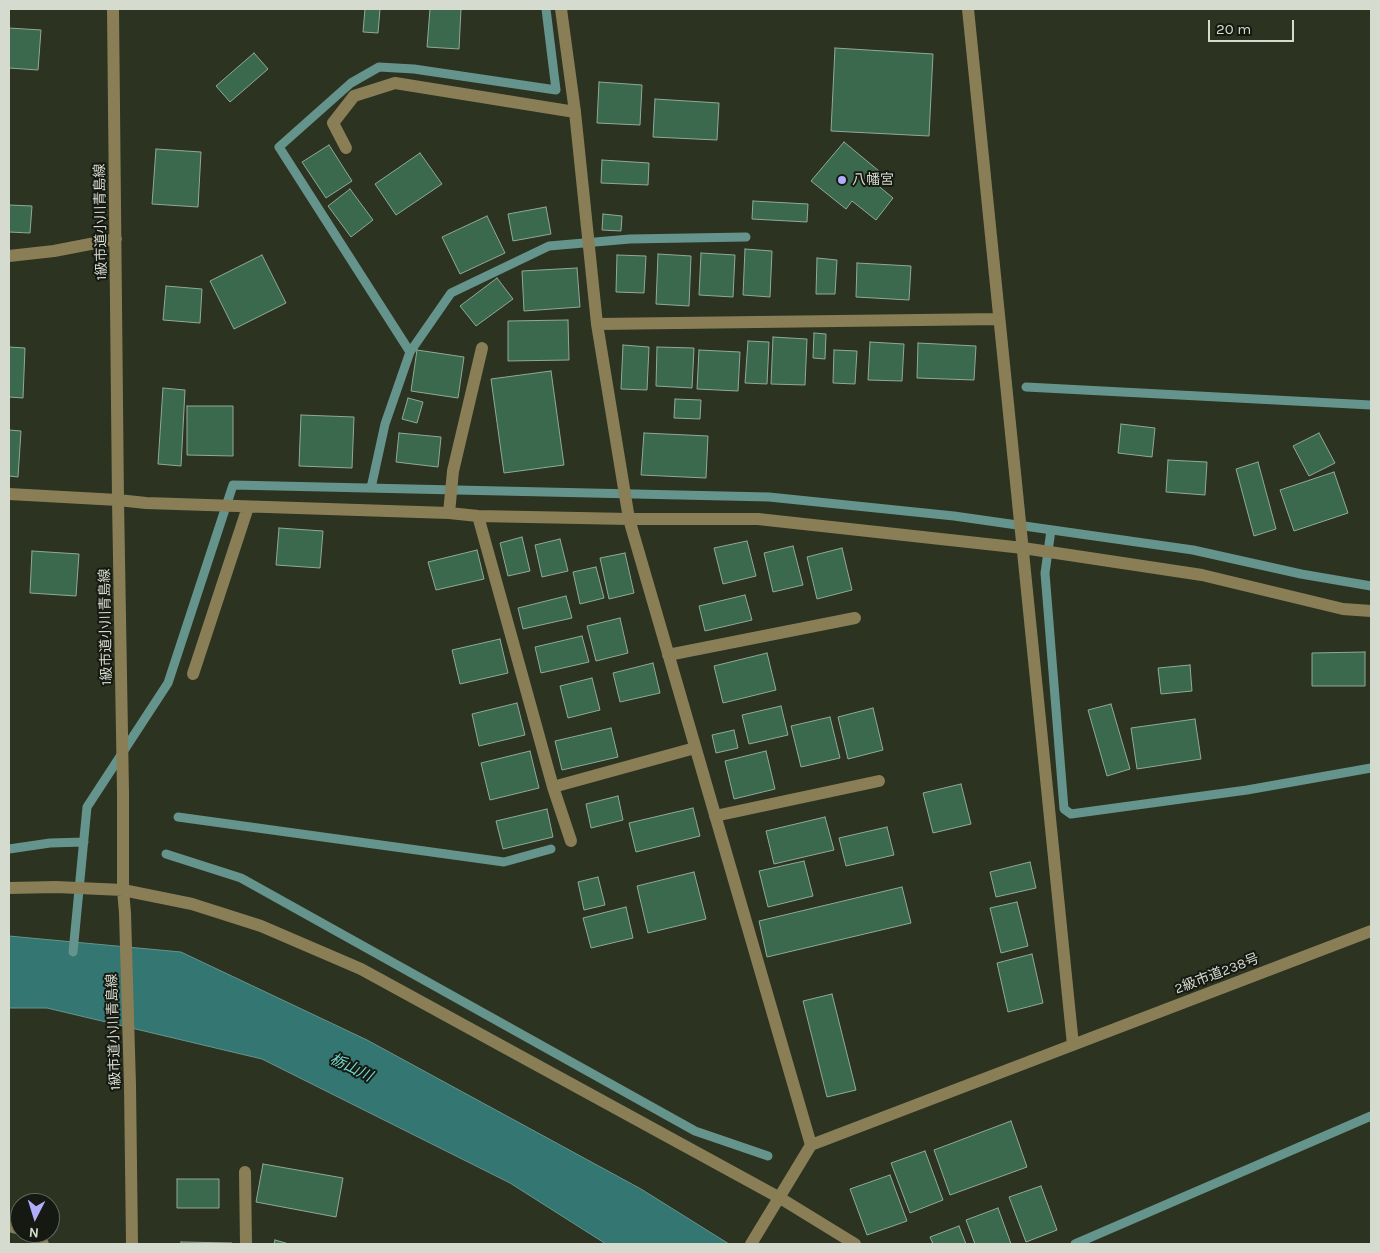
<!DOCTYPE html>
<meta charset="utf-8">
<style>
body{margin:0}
#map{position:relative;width:1380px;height:1253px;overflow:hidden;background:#2c3320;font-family:Karla,sans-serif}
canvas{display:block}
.frame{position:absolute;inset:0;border:10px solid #d6dbcf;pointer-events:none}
.north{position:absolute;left:10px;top:1193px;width:50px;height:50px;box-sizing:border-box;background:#161911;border:1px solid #63675d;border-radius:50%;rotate:185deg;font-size:14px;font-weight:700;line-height:20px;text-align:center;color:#d6dbcf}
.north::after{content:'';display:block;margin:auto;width:18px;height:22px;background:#b0aefa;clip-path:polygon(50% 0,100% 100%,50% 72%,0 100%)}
.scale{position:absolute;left:1208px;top:20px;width:86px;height:22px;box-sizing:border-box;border:2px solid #d6dbcf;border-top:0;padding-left:6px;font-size:15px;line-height:18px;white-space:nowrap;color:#d6dbcf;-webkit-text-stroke:4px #161911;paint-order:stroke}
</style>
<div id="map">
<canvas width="1380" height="1253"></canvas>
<div class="frame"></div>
<div class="north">N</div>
<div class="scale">20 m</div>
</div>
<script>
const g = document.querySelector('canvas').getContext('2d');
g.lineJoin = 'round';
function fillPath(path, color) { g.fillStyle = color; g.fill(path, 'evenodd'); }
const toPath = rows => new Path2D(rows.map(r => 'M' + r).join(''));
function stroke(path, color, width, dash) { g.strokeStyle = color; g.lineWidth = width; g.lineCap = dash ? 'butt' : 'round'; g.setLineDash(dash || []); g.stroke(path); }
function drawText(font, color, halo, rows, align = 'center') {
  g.font = font + ' Karla,"Noto Sans JP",sans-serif'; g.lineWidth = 4; g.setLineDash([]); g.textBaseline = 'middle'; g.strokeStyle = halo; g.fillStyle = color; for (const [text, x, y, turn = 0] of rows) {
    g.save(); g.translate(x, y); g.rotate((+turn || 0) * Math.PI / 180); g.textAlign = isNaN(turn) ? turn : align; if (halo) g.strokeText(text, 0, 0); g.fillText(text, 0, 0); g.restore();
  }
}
const water = toPath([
 [9,936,181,952,367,1040,641,1189,729,1244,606,1244,510,1183,262,1059,47,1008,9,1008,9,936]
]);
fillPath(water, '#347671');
stroke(water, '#65948d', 1);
stroke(toPath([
 [410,352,279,147,351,83,379,67,414,69,556,90,546,9],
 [1026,387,1371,405],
 [371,488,385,424,410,352,451,293,549,246,630,239,746,237],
 [1051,530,1045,573,1064,809,1071,814,1247,790,1371,768],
 [178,817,504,862,551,849],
 [9,849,50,843,84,842],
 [166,854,241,878,695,1131,768,1156],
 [73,952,87,807,168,683,233,485,769,497,954,516,1193,550,1301,574,1371,586],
 [1075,1244,1371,1116]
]), '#65948d', 9);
const building = toPath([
 [365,9,380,9,378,33,363,32,365,9],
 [430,9,461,9,459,49,427,47,430,9],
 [9,28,41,30,38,70,9,68,9,28],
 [835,48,933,54,929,136,831,131,835,48],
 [254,53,268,69,230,102,216,86,254,53],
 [599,82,642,85,640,125,597,123,599,82],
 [655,99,719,103,717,140,653,137,655,99],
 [844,142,879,171,869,178,893,198,876,220,852,201,846,209,811,181,844,142],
 [329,145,352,181,326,198,302,162,329,145],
 [156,149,201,152,198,207,152,204,156,149],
 [420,153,442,184,396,215,375,184,420,153],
 [602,160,649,163,648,185,601,183,602,160],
 [350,189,373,220,351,237,328,206,350,189],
 [753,201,808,204,807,222,752,219,753,201],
 [9,205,32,206,30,233,9,232,9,205],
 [546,207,551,234,513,241,508,214,546,207],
 [603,214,622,216,621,231,602,230,603,214],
 [487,216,505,253,460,274,442,237,487,216],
 [745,249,772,251,770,297,743,295,745,249],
 [701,253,735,255,733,297,699,295,701,253],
 [658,254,691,256,689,306,656,304,658,254],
 [262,255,286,303,234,329,210,281,262,255],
 [617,255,646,256,644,293,616,292,617,255],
 [817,258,837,260,835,294,816,294,817,258],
 [857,263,911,266,909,300,856,297,857,263],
 [577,268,580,307,524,311,522,271,577,268],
 [497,278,513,299,476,326,460,306,497,278],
 [166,286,202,289,200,323,163,320,166,286],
 [568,320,569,360,508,361,508,321,568,320],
 [814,333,826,334,825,359,813,358,814,333],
 [773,337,807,339,805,385,771,384,773,337],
 [748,341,769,342,767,384,745,383,748,341],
 [870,342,904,344,902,381,868,380,870,342],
 [918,343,976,346,974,380,917,378,918,343],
 [623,345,649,347,647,390,621,389,623,345],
 [9,347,25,348,23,398,9,397,9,347],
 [657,347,694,348,692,388,656,386,657,347],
 [417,350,464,357,458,398,411,391,417,350],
 [699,350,740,352,738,391,697,389,699,350],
 [834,350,857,351,855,384,833,383,834,350],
 [551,371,564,465,504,473,491,379,551,371],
 [163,388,185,390,181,466,158,464,163,388],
 [408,398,423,402,417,423,402,419,408,398],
 [675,399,701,400,700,419,674,418,675,399],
 [187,406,233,406,233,456,187,455,187,406],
 [301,415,354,417,352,468,299,466,301,415],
 [1121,424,1155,428,1152,457,1118,453,1121,424],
 [9,430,21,431,18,477,9,476,9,430],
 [399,433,441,437,438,467,396,462,399,433],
 [644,433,708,436,706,478,641,475,644,433],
 [1319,433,1335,463,1309,476,1293,446,1319,433],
 [1168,460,1207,462,1205,495,1166,492,1168,460],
 [1258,462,1276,529,1254,536,1236,469,1258,462],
 [1334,472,1348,513,1294,531,1280,490,1334,472],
 [279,528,323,531,320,568,276,565,279,528],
 [522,537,530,571,508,576,500,543,522,537],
 [560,539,568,571,542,577,535,545,560,539],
 [747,541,756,576,723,584,714,548,747,541],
 [793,546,803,585,773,592,764,553,793,546],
 [842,548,852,590,817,599,807,557,842,548],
 [477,550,484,579,436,590,428,562,477,550],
 [32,551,79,554,76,596,30,593,32,551],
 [625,553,634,593,609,599,600,558,625,553],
 [596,567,604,598,580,604,573,572,596,567],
 [745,595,752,620,705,631,699,606,745,595],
 [566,596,572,618,523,629,518,608,566,596],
 [620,618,628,653,596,661,587,626,620,618],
 [582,636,589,662,541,673,535,647,582,636],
 [500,639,508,673,460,684,452,650,500,639],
 [1365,652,1365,686,1312,686,1312,653,1365,652],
 [767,653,776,690,723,703,714,666,767,653],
 [653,663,660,693,620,702,613,673,653,663],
 [1190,665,1192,691,1161,694,1158,668,1190,665],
 [592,678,600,710,568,718,560,686,592,678],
 [517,703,525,735,479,746,472,714,517,703],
 [1111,704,1130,769,1107,776,1088,710,1111,704],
 [781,706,788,735,749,744,742,715,781,706],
 [873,708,883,750,848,759,838,717,873,708],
 [830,717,840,758,801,767,791,726,830,717],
 [1195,719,1201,759,1137,769,1131,728,1195,719],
 [611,728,618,757,562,770,555,741,611,728],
 [734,730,738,748,716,753,712,735,734,730],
 [530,751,539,788,490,800,481,763,530,751],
 [766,751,775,789,734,799,725,761,766,751],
 [961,784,971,824,933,833,923,793,961,784],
 [618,796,623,820,591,828,586,804,618,796],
 [693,808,700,836,636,852,629,823,693,808],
 [547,809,553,837,503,849,496,821,547,809],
 [825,817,834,850,774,864,766,831,825,817],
 [887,827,894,855,846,866,839,838,887,827],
 [804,861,813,896,768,907,759,871,804,861],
 [1030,862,1036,888,996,897,990,872,1030,862],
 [694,872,706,919,648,933,637,886,694,872],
 [598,877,605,905,584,910,578,882,598,877],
 [902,887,911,923,767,957,759,921,902,887],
 [1017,902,1028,946,1001,953,990,908,1017,902],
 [626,907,633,938,591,948,583,918,626,907],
 [1032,954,1043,1003,1008,1012,997,963,1032,954],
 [832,994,856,1090,827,1097,803,1001,832,994],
 [1011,1121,1027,1167,950,1195,934,1150,1011,1121],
 [925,1151,943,1200,910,1213,891,1163,925,1151],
 [263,1164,343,1178,336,1217,256,1202,263,1164],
 [890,1175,907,1221,867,1235,850,1189,890,1175],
 [177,1179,219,1179,219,1208,177,1208,177,1179],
 [1041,1186,1057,1230,1026,1242,1009,1197,1041,1186],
 [998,1208,1011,1244,975,1244,966,1220,998,1208],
 [959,1226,966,1244,933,1244,930,1237,959,1226],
 [275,1240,289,1244,274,1244,275,1240],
 [181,1242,232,1243,232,1244,181,1244,181,1242]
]);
fillPath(building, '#3b694e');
stroke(building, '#91a999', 1);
stroke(toPath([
 [113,9,118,500,123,792,123,890,125,913,130,1085,132,1244],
 [561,9,575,112,597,324,629,519,811,1145],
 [968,9,1073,1045],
 [346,148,333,123,354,96,395,83,575,112],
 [9,256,54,251,116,239],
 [597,324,999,319],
 [9,494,118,500,146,503,449,513,478,516,629,519,758,519,1023,548,1202,575,1343,609,1371,611],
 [449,513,453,471,482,348],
 [478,516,553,787,571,841],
 [668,655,855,618],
 [193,674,248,507],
 [553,787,695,748],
 [715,816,879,781],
 [9,888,56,887,123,890,192,904,261,926,361,969,780,1198,855,1244],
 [245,1172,246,1244],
 [9,1226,20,1229],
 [34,1233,43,1244],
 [751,1244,811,1145,1371,931]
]), '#8a7e57', 12);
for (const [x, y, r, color] of [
 [842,180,5,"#b0aefa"]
]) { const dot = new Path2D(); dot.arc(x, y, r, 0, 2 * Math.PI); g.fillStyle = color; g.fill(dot); stroke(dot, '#161911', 2); }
drawText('14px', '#d6dbcf', '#161911', [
 ["八幡宮",852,180]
], 'left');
drawText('14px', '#d6dbcf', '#161911', [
 ["1級市道小川青島線",101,222,-91],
 ["1級市道小川青島線",106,627,-91],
 ["2級市道238号",1217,974,-21],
 ["1級市道小川青島線",114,1032,-92]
]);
drawText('italic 15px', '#70d8d0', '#161911', [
 ["栃山川",351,1068,26]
]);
</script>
